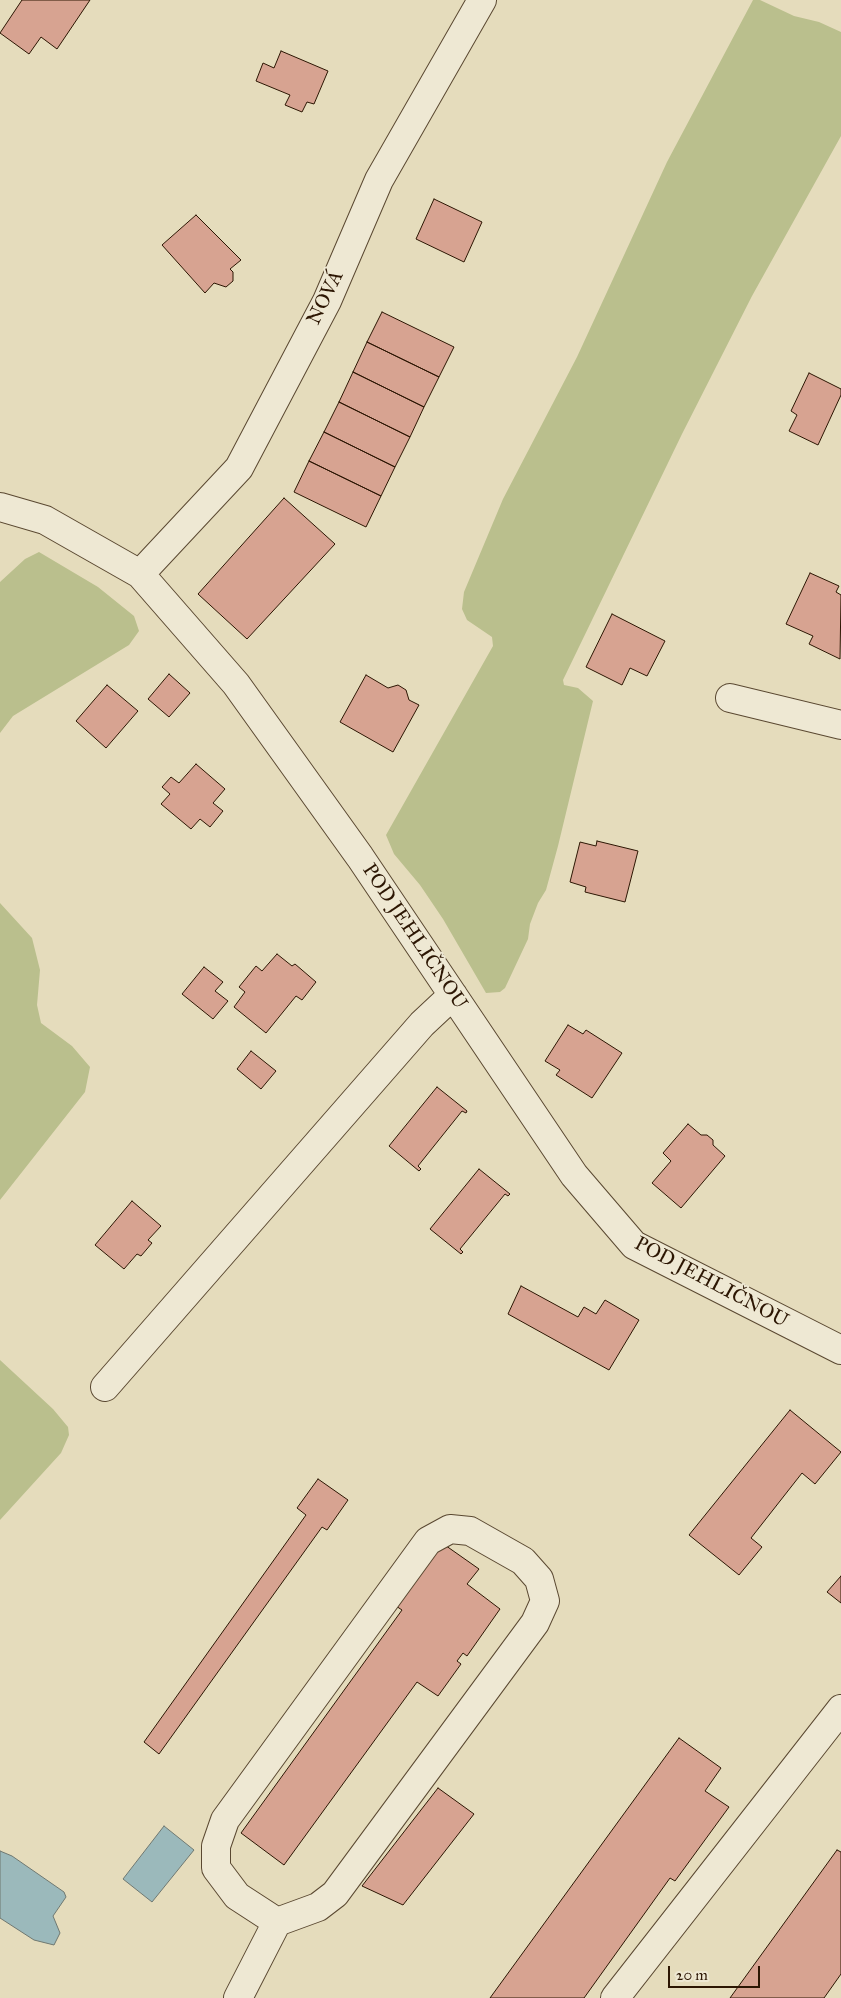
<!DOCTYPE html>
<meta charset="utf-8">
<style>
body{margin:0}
#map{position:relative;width:841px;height:1998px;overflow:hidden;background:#e5dcbc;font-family:"IM FELL Great Primer",serif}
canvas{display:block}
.scale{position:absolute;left:668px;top:1966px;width:92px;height:22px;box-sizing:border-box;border:2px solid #2c1603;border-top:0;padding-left:6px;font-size:15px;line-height:18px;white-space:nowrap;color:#2c1603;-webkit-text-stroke:4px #eee8d3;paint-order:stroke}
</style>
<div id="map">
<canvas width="841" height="1998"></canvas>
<div class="scale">20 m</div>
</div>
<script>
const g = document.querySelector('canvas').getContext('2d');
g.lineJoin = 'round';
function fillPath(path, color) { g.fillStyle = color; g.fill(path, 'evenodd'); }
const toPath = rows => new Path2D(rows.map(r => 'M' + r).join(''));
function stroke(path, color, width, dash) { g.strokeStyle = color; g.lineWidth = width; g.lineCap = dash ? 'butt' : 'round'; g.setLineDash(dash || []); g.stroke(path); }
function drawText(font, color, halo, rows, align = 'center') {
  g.font = font + ' "IM FELL Great Primer",serif'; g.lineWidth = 4; g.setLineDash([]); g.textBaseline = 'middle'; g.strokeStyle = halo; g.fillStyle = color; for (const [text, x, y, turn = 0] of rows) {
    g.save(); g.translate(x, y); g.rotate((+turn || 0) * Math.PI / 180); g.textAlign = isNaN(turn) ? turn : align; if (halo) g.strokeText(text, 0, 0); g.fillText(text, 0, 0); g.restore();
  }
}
fillPath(toPath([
 [753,0,760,0,794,16,819,22,841,32,841,136,752,296,682,434,563,680,564,685,578,688,593,701,558,846,546,890,538,903,530,924,528,939,505,988,500,992,486,993,443,919,420,885,394,854,386,835,493,646,492,637,467,620,462,609,464,592,503,499,577,357,667,162],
 [39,552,98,587,134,616,139,631,129,645,13,716,0,733,0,582,25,559],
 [0,903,32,938,40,970,37,1005,41,1023,72,1046,90,1067,85,1092,0,1200],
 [0,1360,53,1409,68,1427,69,1435,61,1453,0,1520]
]), '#babf8d');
const water = toPath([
 [164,1826,194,1850,152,1902,123,1879,164,1826],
 [0,1851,12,1856,64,1892,66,1897,53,1916,60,1933,54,1945,34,1940,0,1918,0,1851]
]);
fillPath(water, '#9bb9bb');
stroke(water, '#6f7871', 1);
const building = toPath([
 [22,0,90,0,57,49,41,37,29,54,0,33,22,0],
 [281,51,328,71,314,104,307,102,302,112,285,105,290,95,256,81,263,63,274,68,281,51],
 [434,199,482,222,464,262,416,239,434,199],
 [196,215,241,260,230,269,233,272,233,281,226,287,214,283,205,293,162,245,196,215],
 [382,312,454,347,439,377,367,342,382,312],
 [367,342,439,377,424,407,353,372,367,342],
 [353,372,424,407,410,437,339,402,353,372],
 [809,373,841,389,841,395,818,445,789,431,797,415,791,411,809,373],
 [339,402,410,437,395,467,324,432,339,402],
 [324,432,395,467,381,496,309,461,324,432],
 [309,461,381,496,366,527,294,492,309,461],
 [284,498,335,544,247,639,198,594,284,498],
 [810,573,839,586,836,592,841,595,840,659,809,644,813,636,786,624,810,573],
 [612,614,665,641,647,676,630,668,622,685,586,667,612,614],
 [169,674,190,693,169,717,148,699,169,674],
 [366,675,388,688,398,685,406,690,409,700,419,705,393,752,340,722,366,675],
 [107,685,138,711,106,748,76,721,107,685],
 [196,764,225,789,213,803,223,811,210,827,200,819,191,829,161,804,170,794,162,787,171,777,179,783,196,764],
 [597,841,638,851,625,902,585,892,586,887,570,882,580,842,596,846,597,841],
 [277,954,292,966,295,964,316,982,302,1000,296,996,266,1033,234,1007,245,992,239,987,256,966,262,971,277,954],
 [204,967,223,982,215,991,228,1001,213,1019,182,994,204,967],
 [568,1025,583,1034,586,1030,622,1053,592,1098,556,1075,560,1070,545,1061,568,1025],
 [251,1051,276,1071,261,1089,237,1069,251,1051],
 [437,1087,467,1111,466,1113,462,1111,418,1166,421,1169,419,1171,389,1146,437,1087],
 [688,1124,701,1135,707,1135,713,1140,713,1145,725,1156,681,1208,652,1183,671,1161,663,1153,688,1124],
 [479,1169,510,1194,508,1196,505,1194,460,1249,463,1252,461,1254,430,1229,479,1169],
 [132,1201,161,1226,148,1240,152,1243,141,1256,137,1254,124,1269,95,1245,132,1201],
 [521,1286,578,1317,584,1307,596,1314,605,1300,639,1320,609,1370,508,1314,521,1286],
 [790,1410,841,1452,815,1484,802,1473,751,1538,762,1547,739,1575,689,1535,790,1410],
 [318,1479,348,1500,327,1530,322,1527,159,1754,144,1742,306,1515,297,1508,318,1479],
 [442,1543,479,1569,467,1584,500,1609,467,1656,463,1653,457,1661,461,1664,438,1696,417,1682,284,1865,241,1833,402,1610,396,1606,442,1543],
 [841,1576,841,1603,827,1592,841,1576],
 [679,1738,721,1768,705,1791,729,1807,675,1881,670,1878,584,1998,490,1998,679,1738],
 [438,1788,474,1814,403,1905,362,1886,438,1788],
 [837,1850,841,1852,841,1974,824,1998,730,1998,837,1850]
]);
fillPath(building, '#d7a391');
stroke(building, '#2c1603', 1);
const minor = toPath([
 [0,507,45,520,140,574,236,684,360,857,574,1175,634,1245,841,1350],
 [140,574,239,468,327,301,379,180,482,0],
 [730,698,841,725],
 [105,1387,422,1024,453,995],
 [238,1998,277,1922,318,1907,335,1894,535,1623,545,1601,539,1579,523,1561,470,1531,450,1529,428,1541,225,1820,216,1846,216,1868,237,1896,277,1922],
 [615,1998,841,1709]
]);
stroke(minor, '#5a4831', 30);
stroke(minor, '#eee8d3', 28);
drawText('20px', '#2c1603', '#eee8d3', [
 ["NOVÁ",326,298,-64],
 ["POD JEHLIČNOU",414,937,56],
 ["POD JEHLIČNOU",711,1283,28]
]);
</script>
